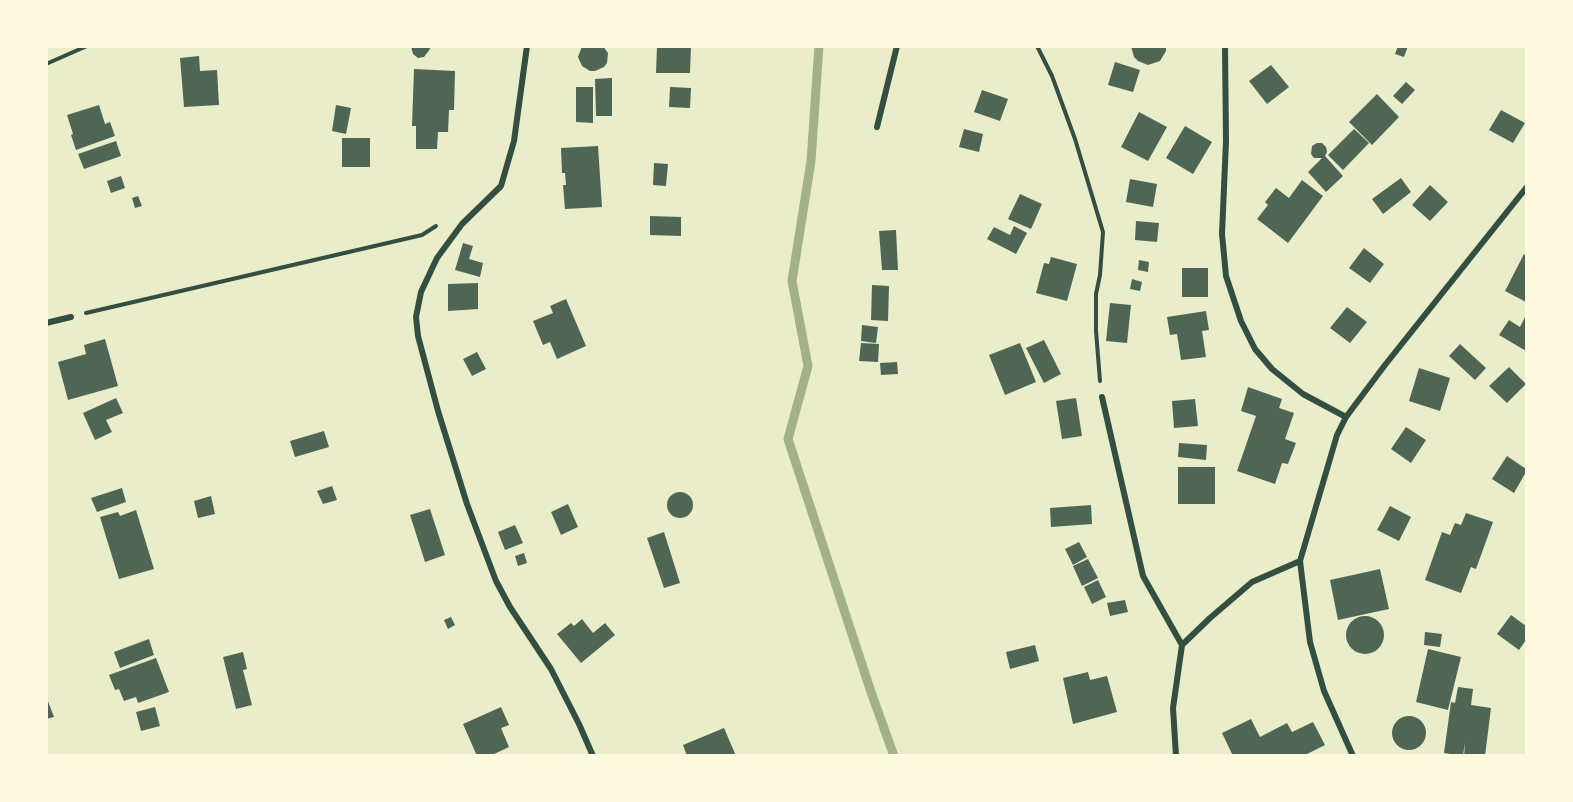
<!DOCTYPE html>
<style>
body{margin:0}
#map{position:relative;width:1573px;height:802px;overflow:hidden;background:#e9edc9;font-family:Overpass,sans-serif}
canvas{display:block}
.frame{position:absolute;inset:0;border:48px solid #fefae0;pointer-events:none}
</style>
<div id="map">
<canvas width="1573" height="802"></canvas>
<div class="frame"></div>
</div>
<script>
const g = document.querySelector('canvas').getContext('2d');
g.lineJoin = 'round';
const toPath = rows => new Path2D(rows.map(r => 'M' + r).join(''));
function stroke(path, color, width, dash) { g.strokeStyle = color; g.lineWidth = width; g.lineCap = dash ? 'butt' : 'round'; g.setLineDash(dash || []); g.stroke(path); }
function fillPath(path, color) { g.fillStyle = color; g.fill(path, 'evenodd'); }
stroke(toPath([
 [819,46,811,161,792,281,808,366,788,439,871,692,894,756]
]), '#a3b18a', 9);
fillPath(toPath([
 [411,46,430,46,430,49,424,57,418,58,413,54],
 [582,46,603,46,608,53,607,63,604,67,595,71,590,71,582,66,578,57],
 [657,46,691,46,690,73,656,73],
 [1131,46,1166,46,1166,51,1160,61,1148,65,1138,61,1134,57],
 [1398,46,1408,46,1404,57,1395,54],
 [199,56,200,71,217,70,219,105,184,107,180,58],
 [1115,62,1140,70,1133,92,1108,85],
 [1271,65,1289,87,1267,104,1249,81],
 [414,69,455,71,454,110,449,110,448,132,438,132,437,149,416,149,416,126,412,126],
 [612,78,612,116,596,116,595,79],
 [1406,82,1415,90,1402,104,1393,96],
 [576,87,593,87,593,123,576,122],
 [670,87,691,88,690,108,669,107],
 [982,90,1008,99,1000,121,974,112],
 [1377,94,1399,117,1372,145,1349,122],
 [99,105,105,124,110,122,115,136,76,150,71,135,73,134,67,115],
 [336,105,351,108,346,134,332,131],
 [1501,110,1525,123,1513,143,1489,130],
 [1139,112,1167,127,1148,161,1121,147],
 [1185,126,1212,142,1193,174,1166,158],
 [964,129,983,134,979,152,959,147],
 [1354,129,1369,143,1343,170,1328,155],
 [342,138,370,138,370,167,342,167],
 [116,141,121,156,84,169,78,154],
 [1317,143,1322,143,1326,147,1327,152,1325,156,1343,176,1326,192,1308,172,1322,158,1314,158,1311,154,1312,146],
 [598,146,602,207,565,209,563,185,566,185,565,173,562,173,561,148],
 [654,163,668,164,666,186,653,185],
 [121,176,125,188,111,193,107,181],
 [1401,178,1411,192,1383,214,1372,199],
 [1130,179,1157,184,1153,207,1126,202],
 [1302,180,1323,196,1288,243,1257,219,1268,205,1265,202,1276,188,1289,198],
 [1430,185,1448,202,1430,221,1412,205],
 [1020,194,1042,204,1031,229,1008,219],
 [138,196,142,206,135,208,132,198],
 [650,216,681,217,681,236,650,235],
 [1136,221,1159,223,1157,242,1135,240],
 [1014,226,1027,233,1016,254,987,239,994,227,1010,235],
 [896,230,898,270,882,270,879,231],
 [463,243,473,246,469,259,483,263,480,277,455,270],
 [1364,248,1384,264,1370,283,1349,268],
 [1524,254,1526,256,1526,302,1505,291],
 [1051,257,1077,264,1067,301,1036,293,1044,263,1049,264],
 [1139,260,1149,262,1148,272,1138,270],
 [1182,268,1208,268,1208,297,1182,297],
 [1132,279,1142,282,1140,291,1130,289],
 [478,283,478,309,448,311,448,284],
 [872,285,889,286,888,321,871,320],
 [566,299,586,346,557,359,550,342,543,345,533,321,553,313,550,306],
 [1110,303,1131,305,1127,343,1106,341],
 [1347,307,1367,322,1350,343,1330,328],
 [1206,311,1209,330,1202,331,1206,357,1181,360,1177,334,1170,335,1167,317],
 [1526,315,1526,351,1499,335,1509,320,1520,327],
 [862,325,878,327,876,343,861,341],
 [105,339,118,386,68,400,58,362,86,354,84,345],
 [1044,340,1061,374,1044,383,1026,348],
 [861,343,879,344,878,362,859,361],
 [1020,343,1036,382,1005,395,989,355],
 [1460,344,1486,368,1475,380,1449,356],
 [477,352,486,369,472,376,463,359],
 [897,362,898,374,881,375,880,363],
 [1509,367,1526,384,1507,403,1489,386],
 [1419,368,1450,378,1440,411,1409,401],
 [1248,387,1282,399,1279,408,1294,413,1285,439,1296,443,1288,464,1282,463,1275,484,1237,471,1256,416,1241,411],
 [116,398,123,413,106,420,112,432,95,440,83,413],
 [1076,398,1082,436,1062,439,1056,401],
 [1195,399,1198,426,1174,428,1172,401],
 [1406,427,1426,440,1411,463,1391,449],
 [324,431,329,447,295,457,290,441],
 [1179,443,1207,445,1206,460,1178,457],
 [1507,456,1526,469,1526,472,1514,493,1492,479],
 [1178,467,1215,467,1215,504,1178,504],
 [332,486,337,500,323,504,317,491],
 [122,488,126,502,97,512,91,498],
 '667 505a13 13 0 1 1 26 0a13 13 0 1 1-26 0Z',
 [211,496,215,514,198,518,194,501],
 [568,504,578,527,561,535,551,512],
 [1091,505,1092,524,1051,527,1050,508],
 [1390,506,1411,517,1399,541,1377,530],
 [430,509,445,555,425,562,410,515],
 [136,510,154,569,119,579,100,517,118,512,120,516],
 [1466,513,1493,522,1476,569,1471,567,1461,593,1425,580,1442,532,1450,535,1455,523,1461,525],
 [515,525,523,543,505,550,498,532],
 [664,532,680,583,664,588,647,538],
 [1079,542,1087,557,1073,565,1065,549],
 [524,553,527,563,518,566,515,556],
 [1088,559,1098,578,1082,586,1073,566],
 [1380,569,1389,609,1338,620,1330,580],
 [1098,580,1106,597,1092,604,1084,587],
 [1125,600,1128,612,1110,616,1107,603],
 [1511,615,1526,626,1526,640,1519,650,1497,634],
 '1346 635a19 19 0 1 1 38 0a19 19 0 1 1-38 0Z',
 [451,617,455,625,448,629,444,620],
 [582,619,593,633,605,623,615,635,581,663,557,634,571,623,574,626],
 [1425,632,1442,634,1440,647,1424,645],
 [149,639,154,655,120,668,114,652],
 [1035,645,1039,661,1010,669,1006,652],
 [1428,649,1461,657,1448,710,1416,702],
 [243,652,247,669,243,670,252,705,236,709,223,657],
 [156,658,169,692,138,703,136,697,124,701,119,689,115,690,109,675],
 [1088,672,1090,680,1107,676,1117,712,1073,724,1063,678],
 [1458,687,1473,689,1471,705,1491,708,1485,756,1464,756,1465,742,1463,756,1444,753,1451,702,1455,703],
 [46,696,54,717,46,719],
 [155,707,160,726,141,731,136,712],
 [501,707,509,725,501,728,509,747,490,756,477,756,463,724],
 '1392 733a17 17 0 1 1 34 0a17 17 0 1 1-34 0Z',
 [1251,719,1260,737,1287,723,1292,732,1313,722,1325,745,1303,756,1233,756,1222,733],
 [724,728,736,756,687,756,683,745]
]), '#4f6655');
stroke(toPath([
 [1037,46,1052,76,1075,139,1103,232,1100,275,1096,294,1096,331,1100,381],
 [46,64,87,46],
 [86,313,422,235,436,226]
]), '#344e41', 4);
stroke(toPath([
 [527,46,514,141,501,186,462,224,437,258,421,292,416,317,418,336,438,411,467,504,496,581,510,607,551,669,579,724,593,756],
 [1225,46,1226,141,1222,234,1226,276,1241,321,1255,349,1272,369,1303,394,1346,417],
 [877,127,897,46],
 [46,323,71,317],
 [1102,397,1143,576,1182,645,1173,708,1176,756],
 [1182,645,1210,618,1252,582,1300,561],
 [1353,756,1324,691,1310,642,1300,561,1337,435,1346,417,1385,365,1526,188]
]), '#344e41', 6);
</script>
